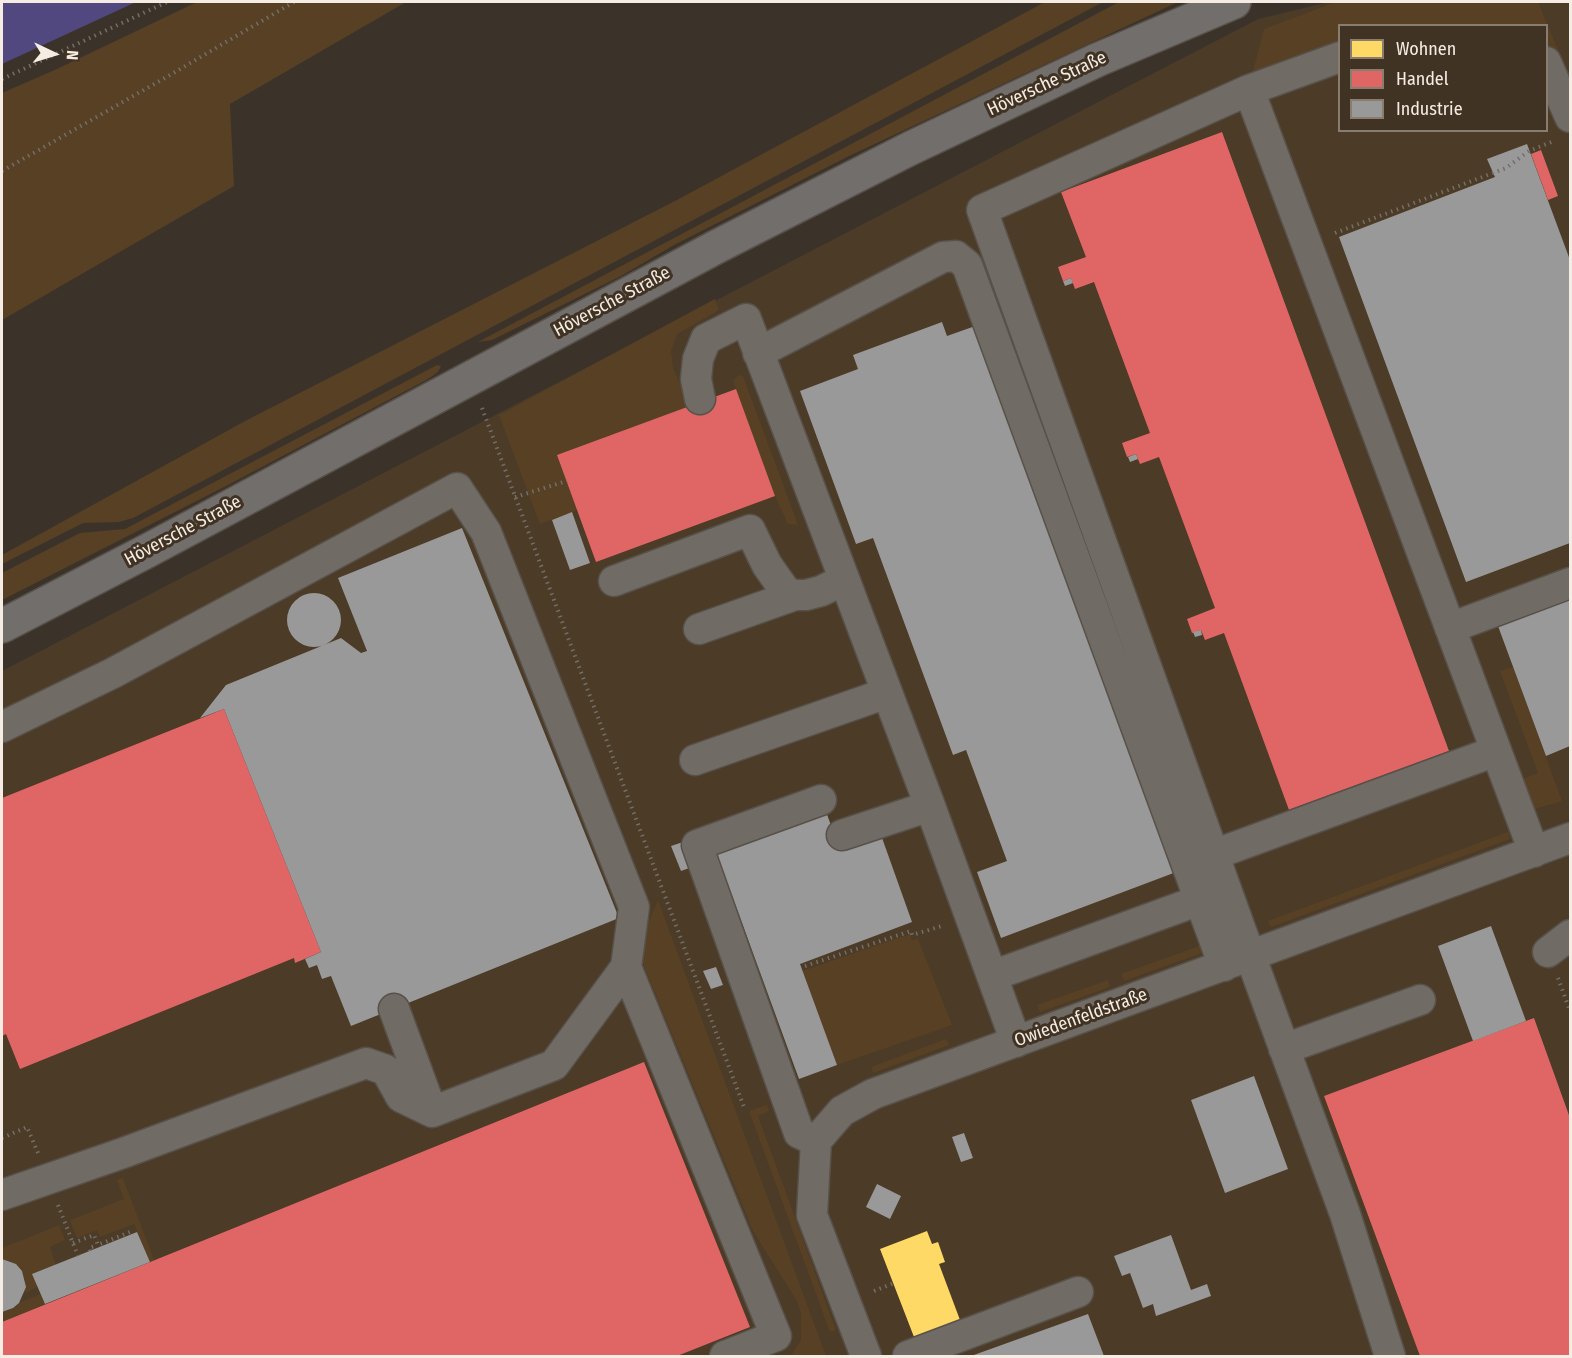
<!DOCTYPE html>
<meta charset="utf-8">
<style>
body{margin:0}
#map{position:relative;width:1572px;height:1358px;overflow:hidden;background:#3b332a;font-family:"Fira Sans Condensed",sans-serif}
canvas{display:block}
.frame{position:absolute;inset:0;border:3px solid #f5ece3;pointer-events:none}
.legend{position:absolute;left:1338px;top:24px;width:210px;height:108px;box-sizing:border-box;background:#413324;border:2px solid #897d70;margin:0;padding:8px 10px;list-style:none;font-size:18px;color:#f5ece3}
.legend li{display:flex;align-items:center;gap:12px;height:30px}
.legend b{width:30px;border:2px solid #897d70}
.north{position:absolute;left:24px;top:24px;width:60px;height:60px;-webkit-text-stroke:4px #413324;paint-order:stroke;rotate:94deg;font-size:16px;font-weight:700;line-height:24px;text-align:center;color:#f5ece3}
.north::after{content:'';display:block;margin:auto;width:21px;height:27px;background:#f5ece3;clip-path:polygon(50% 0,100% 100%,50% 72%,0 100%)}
</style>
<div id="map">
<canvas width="1572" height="1358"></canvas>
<div class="frame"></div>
<ul class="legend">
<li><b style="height:16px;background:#ffd966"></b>Wohnen</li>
<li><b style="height:16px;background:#e06666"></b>Handel</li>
<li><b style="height:16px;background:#999"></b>Industrie</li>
</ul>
<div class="north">N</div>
</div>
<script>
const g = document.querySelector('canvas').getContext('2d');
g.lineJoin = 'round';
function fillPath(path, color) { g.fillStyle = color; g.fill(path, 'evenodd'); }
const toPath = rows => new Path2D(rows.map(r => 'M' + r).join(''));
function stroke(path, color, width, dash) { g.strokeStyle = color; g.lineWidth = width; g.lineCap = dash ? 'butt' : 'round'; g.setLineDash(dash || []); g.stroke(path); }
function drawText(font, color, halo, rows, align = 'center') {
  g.font = font + ' "Fira Sans Condensed",sans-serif'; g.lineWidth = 6; g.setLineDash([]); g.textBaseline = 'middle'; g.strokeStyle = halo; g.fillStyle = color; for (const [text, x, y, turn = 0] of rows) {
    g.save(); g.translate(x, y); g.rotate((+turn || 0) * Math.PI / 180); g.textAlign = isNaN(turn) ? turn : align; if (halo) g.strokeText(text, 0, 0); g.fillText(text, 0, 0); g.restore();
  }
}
fillPath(toPath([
 [1329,2,1570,2,1570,1356,2,1356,2,671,1258,19],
 [1340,26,1546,26,1546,130,1340,130]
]), '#4b3b27');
fillPath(toPath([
 [197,2,406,2,230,104,234,186,2,320,2,93,57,69],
 [1045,2,1103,2,133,518,119,522,83,523,2,564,2,555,247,420,675,201],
 [1119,2,1178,2,849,156,674,245,621,276,492,340,478,342],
 [1336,2,1538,2,1558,50,1555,53,1547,52,1546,26,1340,26,1339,44,1252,75,1264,29],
 [715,299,719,310,677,334,671,351,673,368,690,406,578,510,540,524,499,415],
 [437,365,441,366,438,372,428,379,226,486,2,600,2,573,80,533,125,529],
 [739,375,743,376,798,525,788,524,775,496,733,381],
 [1513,667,1562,801,1535,809,1521,793,1517,781,1538,773,1500,671],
 [1508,832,1510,839,1271,927,1268,921],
 [658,900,826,1356,791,1356,801,1340,801,1314,797,1301,753,1231,637,949],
 [910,934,912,940,918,939,952,1025,837,1065,802,971],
 [1202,945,1205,952,1124,981,1121,974],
 [1108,980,1110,987,1040,1012,1037,1005],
 [946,1039,949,1045,873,1073,871,1067],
 [767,1105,769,1111,758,1116,836,1330,830,1332,749,1111],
 [123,1178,154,1260,150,1262,134,1224,100,1237,97,1230,77,1238,70,1220,124,1199,117,1180],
 [59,1225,65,1240,50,1247,56,1265,38,1287,25,1293,25,1279,22,1271,16,1264,2,1259,2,1248],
 [40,1294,45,1304,2,1322,2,1312,13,1308,19,1303]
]), '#584025');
fillPath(toPath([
 [2,2,136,2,2,64]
]), '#50487e');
fillPath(toPath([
 [927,1231,932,1244,938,1242,945,1262,939,1264,960,1320,914,1337,880,1249]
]), '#ffd966');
fillPath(toPath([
 [1222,132,1449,751,1289,810,1224,633,1205,640,1201,630,1192,633,1187,619,1215,608,1159,457,1140,464,1136,454,1127,457,1122,443,1150,433,1094,282,1075,289,1071,278,1063,281,1058,267,1086,257,1061,192],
 [1541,150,1558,196,1548,200,1531,154],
 [736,389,775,496,596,562,557,455],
 [224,709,321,952,295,963,294,958,20,1069,6,1034,2,1036,2,798],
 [1534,1018,1570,1118,1570,1356,1420,1356,1324,1096],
 [644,1062,750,1327,677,1356,2,1356,2,1322]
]), '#e06666');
fillPath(toPath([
 [1527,144,1570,260,1570,543,1466,582,1339,237,1495,177,1487,159],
 [1071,278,1073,283,1065,286,1063,281],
 [942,322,947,336,978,325,1179,871,1001,938,977,872,1007,861,966,750,953,755,873,538,856,544,800,391,858,369,853,355],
 [1136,454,1138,459,1130,462,1128,457],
 [572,512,590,563,570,570,552,520],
 [462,528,619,918,351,1026,331,976,322,979,317,965,309,968,305,959,321,952,224,709,200,718,226,685,341,638,361,653,367,651,338,578],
 '287 620a27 27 0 1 1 54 0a27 27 0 1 1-54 0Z',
 [1570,600,1570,746,1546,756,1498,626],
 [1201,630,1202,635,1195,637,1193,632],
 [825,809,840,850,881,835,912,922,800,964,837,1065,799,1079,715,849],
 [689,840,698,865,681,871,671,846],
 [1491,926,1526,1021,1473,1041,1438,946],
 [716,967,723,985,711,989,703,971],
 [1254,1076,1288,1169,1225,1193,1191,1100],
 [964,1133,973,1158,961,1162,952,1137],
 [877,1184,901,1196,890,1219,866,1207],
 [137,1232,150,1262,45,1304,32,1274],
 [1171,1235,1191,1290,1207,1284,1211,1296,1156,1316,1153,1304,1143,1308,1130,1273,1122,1276,1114,1256],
 [2,1259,16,1264,22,1271,26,1287,19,1303,13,1308,2,1312],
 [1088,1314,1104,1356,971,1356]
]), '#999');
const minor = toPath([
 [1340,57,1249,90,982,210,1239,925,1345,1214,1390,1356],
 [1546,62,1570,117],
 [1249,90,1534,852],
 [758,353,943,257,956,256,967,265,1224,966],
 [700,399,696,379,698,359,706,339,746,319,930,806,1016,1042],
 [614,581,750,530,767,565,786,592,795,595,806,595,821,591,844,580],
 [1450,628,1570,583],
 [699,629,795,595],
 [2,727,113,673,457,488,486,532,634,907,626,967,554,1065,432,1112,401,1097,386,1070,366,1063,123,1153,2,1195],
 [695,760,887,693],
 [842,835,930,806],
 [1213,855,1496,751],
 [1548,952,1570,935],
 [626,967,776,1336,725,1356],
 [992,976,1200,900],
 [394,1009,432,1112],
 [1284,1049,1420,1000],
 [816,1141,799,1133,697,845,821,800],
 [866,1356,812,1215,816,1141,842,1111,873,1094,1570,838],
 [908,1356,1078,1292]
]);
const major = toPath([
 [2,626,147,551,718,246,911,148,1097,60,1234,2]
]);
stroke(minor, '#575149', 33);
stroke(major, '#575149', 36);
stroke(toPath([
 [2,79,167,2],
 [2,171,170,75,294,2],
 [1335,233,1506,168,1529,151,1554,141],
 [482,408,744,1107],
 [515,497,567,481],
 [805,966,911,931,912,935,942,926],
 [1558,978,1570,1011],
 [2,1138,27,1127,38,1153],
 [58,1205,78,1256],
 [73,1243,94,1235,98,1245,130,1232,131,1235],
 [90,1251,89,1248,95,1246],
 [874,1291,894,1283]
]), '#746e68', 4, [1.5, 4.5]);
stroke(minor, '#716b65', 30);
stroke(major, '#726e6c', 33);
drawText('18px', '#f5ece3', '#413324', [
 ["Höversche Straße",1047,84,-25],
 ["Höversche Straße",612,302,-28],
 ["Höversche Straße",183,531,-28],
 ["Owiedenfeldstraße",1081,1018,-20]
]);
</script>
